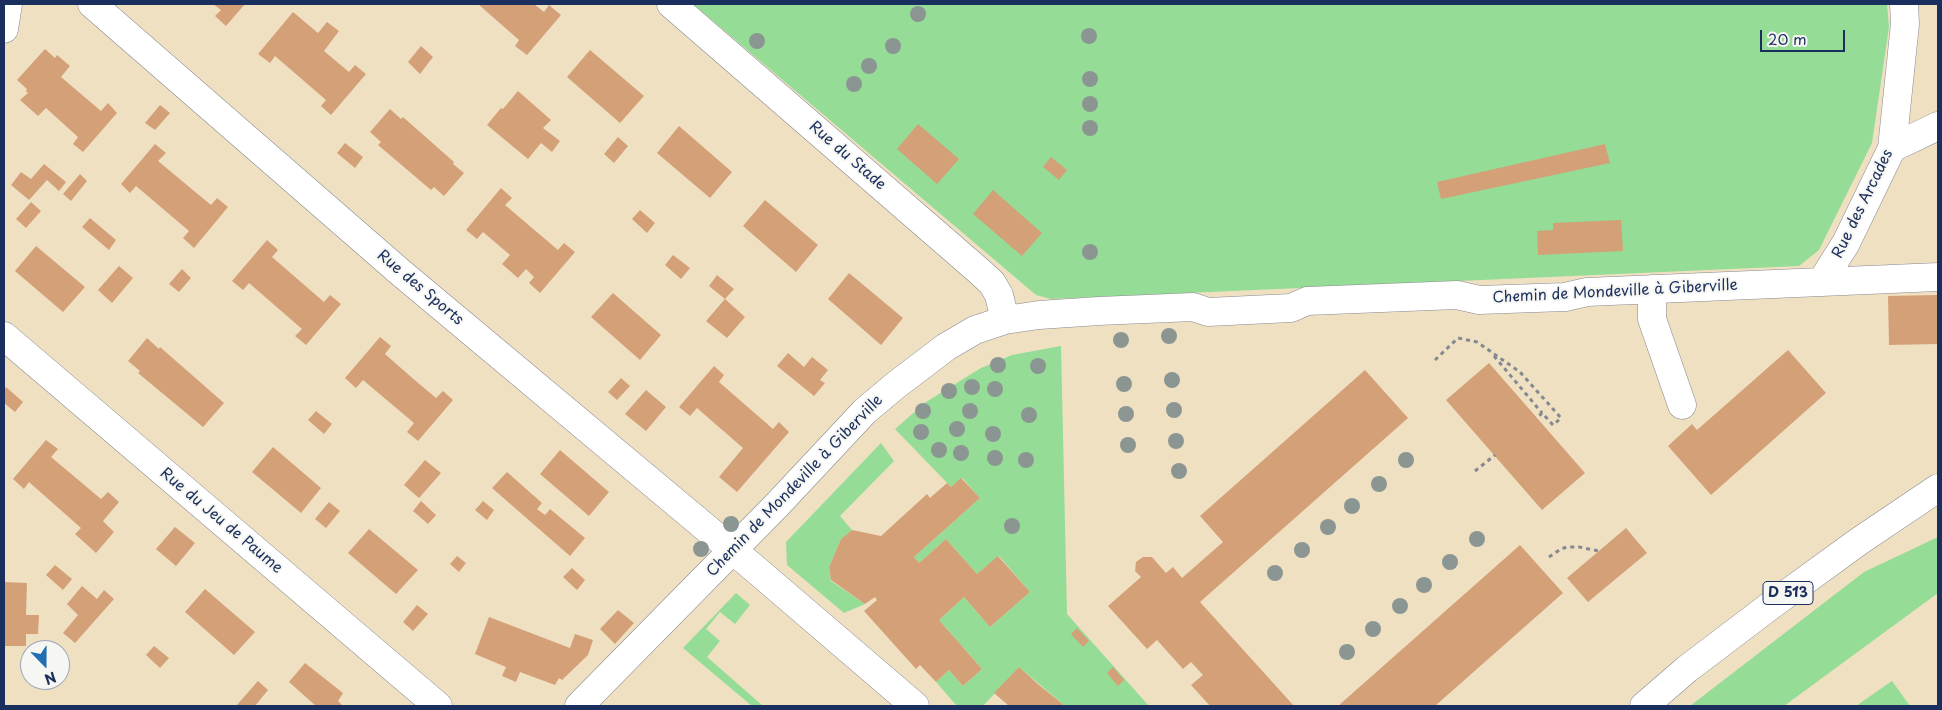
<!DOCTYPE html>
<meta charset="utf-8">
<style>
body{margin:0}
#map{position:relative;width:1942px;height:710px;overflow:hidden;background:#efe0c2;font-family:"Playpen Sans",sans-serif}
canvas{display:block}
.frame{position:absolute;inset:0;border:5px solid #1b2f5e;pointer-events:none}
.north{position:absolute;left:20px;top:640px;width:50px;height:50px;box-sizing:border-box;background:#f6f6f2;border:1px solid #9ea6b7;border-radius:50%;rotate:158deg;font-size:14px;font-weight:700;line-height:20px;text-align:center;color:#1b2f5e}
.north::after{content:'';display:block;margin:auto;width:18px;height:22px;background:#1f6fb2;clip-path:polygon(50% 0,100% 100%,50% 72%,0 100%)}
.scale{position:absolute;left:1760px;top:30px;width:85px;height:22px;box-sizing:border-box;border:2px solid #1b2f5e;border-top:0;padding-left:6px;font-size:15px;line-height:18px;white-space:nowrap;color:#1b2f5e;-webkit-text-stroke:4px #f6f6f2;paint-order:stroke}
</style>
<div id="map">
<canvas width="1942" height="710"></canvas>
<div class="frame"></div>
<div class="north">N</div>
<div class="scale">20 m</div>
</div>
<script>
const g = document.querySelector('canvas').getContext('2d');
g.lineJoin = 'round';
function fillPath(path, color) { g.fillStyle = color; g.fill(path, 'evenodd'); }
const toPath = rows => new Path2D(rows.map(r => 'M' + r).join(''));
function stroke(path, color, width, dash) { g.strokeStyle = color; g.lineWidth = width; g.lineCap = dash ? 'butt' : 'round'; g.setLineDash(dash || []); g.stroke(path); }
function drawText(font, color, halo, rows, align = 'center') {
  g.font = font + ' "Playpen Sans",sans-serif'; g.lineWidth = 4; g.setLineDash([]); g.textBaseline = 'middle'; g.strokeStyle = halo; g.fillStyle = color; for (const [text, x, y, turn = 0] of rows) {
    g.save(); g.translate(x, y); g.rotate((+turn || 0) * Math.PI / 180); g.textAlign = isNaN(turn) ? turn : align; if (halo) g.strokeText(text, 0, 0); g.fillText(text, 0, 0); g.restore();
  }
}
fillPath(toPath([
 [693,4,1887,4,1889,27,1872,143,1819,250,1799,266,1051,299,1036,295],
 [1061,346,1067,614,1149,706,1065,706,1019,667,983,706,957,706,936,682,949,670,963,686,982,669,939,620,964,597,990,627,1030,592,999,556,977,574,946,539,919,563,914,557,980,498,962,478,951,487,895,429,926,402,981,368,1012,355],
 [881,443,894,461,840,516,852,530,841,539,829,567,831,581,865,604,844,613,787,565,786,542],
 [1938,537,1938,593,1784,706,1690,706,1864,572],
 [736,593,750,605,735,624,720,612,706,629,720,641,707,657,763,706,752,706,683,648],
 [1892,681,1910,706,1856,706]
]), '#95dc96');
fillPath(toPath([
 [213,4,245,4,226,26,215,16,221,10],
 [478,4,534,4,544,12,549,5,561,15,527,55,515,46,519,40],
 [293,12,318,33,327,22,339,31,324,51,349,72,355,65,366,74,331,115,321,106,326,100,275,56,270,63,258,54],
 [421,46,433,57,420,74,408,62],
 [45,49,55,58,57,55,70,66,61,77,101,111,108,103,117,113,83,152,73,144,78,137,46,108,38,116,20,100,28,93,26,91,27,89,17,80],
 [590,50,644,96,620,123,567,77],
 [518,91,551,120,543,128,560,141,552,152,541,143,528,159,487,125,501,108,503,109],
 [160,105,170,113,155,130,145,123],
 [390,109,401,119,403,117,454,162,453,164,464,173,444,196,434,187,431,190,378,145,381,142,370,132],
 [918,124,959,159,937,184,897,149],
 [679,126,732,172,710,198,657,153],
 [618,137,628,146,614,163,604,154],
 [345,143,363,157,355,168,337,153],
 [155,144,166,153,158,161,211,205,217,198,228,207,194,248,183,238,189,231,136,186,130,193,121,184],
 [1605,144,1610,163,1441,199,1437,182],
 [1051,157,1067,170,1059,180,1043,167],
 [44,164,66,182,59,191,47,180,29,200,11,185,21,172,31,179],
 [80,174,87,181,71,201,63,194],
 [501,188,512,198,505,205,558,250,564,243,575,252,540,293,529,283,534,277,526,269,518,278,502,264,510,255,483,232,477,239,466,230],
 [993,190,1042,233,1022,256,973,214],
 [765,200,818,245,796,272,743,226],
 [31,202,41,211,26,228,16,219],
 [640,210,655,223,647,233,632,219],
 [90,218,116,240,109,250,82,227],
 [1621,220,1623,251,1538,255,1537,231,1553,230,1553,223],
 [267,240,278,250,272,257,324,302,330,295,341,304,306,345,295,336,302,329,249,283,243,290,232,281],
 [36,246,85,287,63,312,15,271],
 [673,255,690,268,681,279,665,265],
 [119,266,133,278,112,303,98,290],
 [182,269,191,278,179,292,169,284],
 [849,273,903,318,881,345,828,299],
 [717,275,734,289,725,299,745,317,727,338,706,321,725,299,709,286],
 [613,293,661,335,640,360,591,317],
 [1938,295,1938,344,1889,345,1888,296],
 [380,337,391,346,385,354,410,376,436,398,443,391,453,400,418,441,407,432,414,423,363,380,356,388,345,378],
 [147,338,159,349,160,347,224,403,203,427,138,373,140,371,128,361],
 [1788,350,1826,393,1711,495,1668,446,1692,424,1697,430],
 [788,353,804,367,812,357,828,370,820,380,825,383,814,396,777,366],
 [1489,363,1585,473,1542,510,1446,400],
 [714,366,724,375,719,382,773,429,779,422,789,432,737,492,719,477,743,448,697,408,690,416,679,407],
 [1365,370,1408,418,1200,602,1294,706,1210,706,1191,685,1203,675,1191,662,1183,669,1157,640,1147,649,1108,606,1141,577,1135,571,1136,562,1143,557,1152,557,1166,573,1173,567,1182,578,1223,542,1200,516],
 [621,378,630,386,617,400,608,392],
 [6,387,23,402,15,412,4,403,4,390],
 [646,390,666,407,646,431,625,414],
 [316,411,332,424,324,434,308,420],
 [46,440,58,449,51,457,101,499,108,492,119,502,103,521,114,532,96,553,75,534,81,528,29,482,24,489,13,479],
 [273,447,321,488,301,513,252,472],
 [560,450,609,492,589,516,540,474],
 [425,460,441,473,419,498,404,485],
 [507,472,542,503,537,509,545,515,550,509,585,538,570,556,492,488],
 [961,478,980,498,914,557,919,563,946,539,977,574,998,556,1030,592,990,627,964,597,939,620,982,669,963,686,949,670,936,682,920,665,916,669,864,611,877,600,875,597,865,604,831,580,829,567,841,539,852,530,881,536,927,494,930,498,947,483,951,487],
 [421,501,436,515,428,524,413,511],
 [483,501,494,510,487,520,475,510],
 [329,502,340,511,326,528,315,519],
 [175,527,195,543,176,566,156,549],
 [1626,528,1647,553,1588,602,1567,578],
 [369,529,418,570,396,594,348,553],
 [1520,545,1563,593,1435,706,1338,706],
 [457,556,466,563,459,572,450,564],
 [55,565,72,579,63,590,46,575],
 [572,568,585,580,577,590,563,577],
 [4,582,27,583,26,615,39,615,38,634,26,634,26,646,4,646],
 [82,586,97,599,104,590,114,599,75,643,63,633,78,615,67,604],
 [205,589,255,632,234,655,185,612],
 [417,605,428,614,413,631,403,622],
 [618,610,634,623,615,644,600,629],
 [489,617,570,648,575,634,593,640,588,655,562,680,559,678,555,685,520,672,516,682,502,676,506,667,475,654],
 [1077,628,1089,641,1083,647,1071,634],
 [154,646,169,658,160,668,146,655],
 [305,663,343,693,338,701,343,706,316,706,289,682],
 [1019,667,1039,685,1065,706,1009,706,994,693],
 [1113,667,1124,680,1118,686,1107,673],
 [258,681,268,690,255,706,236,706]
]), '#d4a078');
const minor = toPath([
 [92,4,400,272,754,568,915,706],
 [671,4,979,271,992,283,999,295,1005,320],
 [4,29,8,4],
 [1892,148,1938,126],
 [1822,281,1846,243,1892,148,1905,24,1904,4],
 [1652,289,1652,319,1682,405],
 [4,336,438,706],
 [579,706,777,505,865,411,896,385,946,347,975,330,1005,320,1039,315,1099,311,1193,307,1208,312,1291,308,1307,301,1457,295,1479,300,1565,297,1587,292,1938,277]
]);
const major = toPath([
 [1644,706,1687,669,1770,606,1858,542,1938,488]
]);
stroke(minor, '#858890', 29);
stroke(major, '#858890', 29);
stroke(toPath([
 [1494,356,1542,413],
 [1435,360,1458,338,1477,342,1520,372,1561,418,1553,425,1542,413,1537,418],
 [1475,471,1495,455],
 [1549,557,1561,549,1567,547,1579,547,1599,551]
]), '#858890', 3, [4, 4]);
stroke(minor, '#fff', 28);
stroke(major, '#fff', 28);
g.fillStyle = '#8b9693';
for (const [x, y] of [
 [918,14],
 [1089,36],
 [757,41],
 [893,46],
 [869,66],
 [1090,79],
 [854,84],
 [1090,104],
 [1090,128],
 [1090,252],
 [1169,336],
 [1121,340],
 [998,365],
 [1038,366],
 [1172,380],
 [1124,384],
 [972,387],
 [995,389],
 [949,391],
 [1174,410],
 [923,411],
 [970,411],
 [1126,414],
 [1029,415],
 [957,429],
 [921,432],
 [993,434],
 [1176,441],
 [1128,445],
 [939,450],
 [961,453],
 [995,458],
 [1026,460],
 [1406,460],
 [1179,471],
 [1379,484],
 [1352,506],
 [731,524],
 [1012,526],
 [1328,527],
 [1477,539],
 [701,549],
 [1302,550],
 [1450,562],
 [1275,573],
 [1424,585],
 [1400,606],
 [1373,629],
 [1347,652]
]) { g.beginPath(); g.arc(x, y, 8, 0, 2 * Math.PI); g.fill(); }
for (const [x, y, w] of [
 [1788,593,50]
]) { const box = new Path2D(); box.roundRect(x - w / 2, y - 11.5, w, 23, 4); g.fillStyle = '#f6f6f2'; g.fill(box); stroke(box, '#1b2f5e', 1); }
drawText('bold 14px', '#1b2f5e', null, [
 ["D 513",1788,593]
]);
drawText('15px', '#1b2f5e', '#f6f6f2', [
 ["Rue du Stade",847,156,41],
 ["Rue des Arcades",1863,204,-64],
 ["Rue des Sports",420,288,40],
 ["Chemin de Mondeville à Giberville",1615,292,-3],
 ["Chemin de Mondeville à Giberville",795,486,-46],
 ["Rue du Jeu de Paume",221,521,40]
]);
</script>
